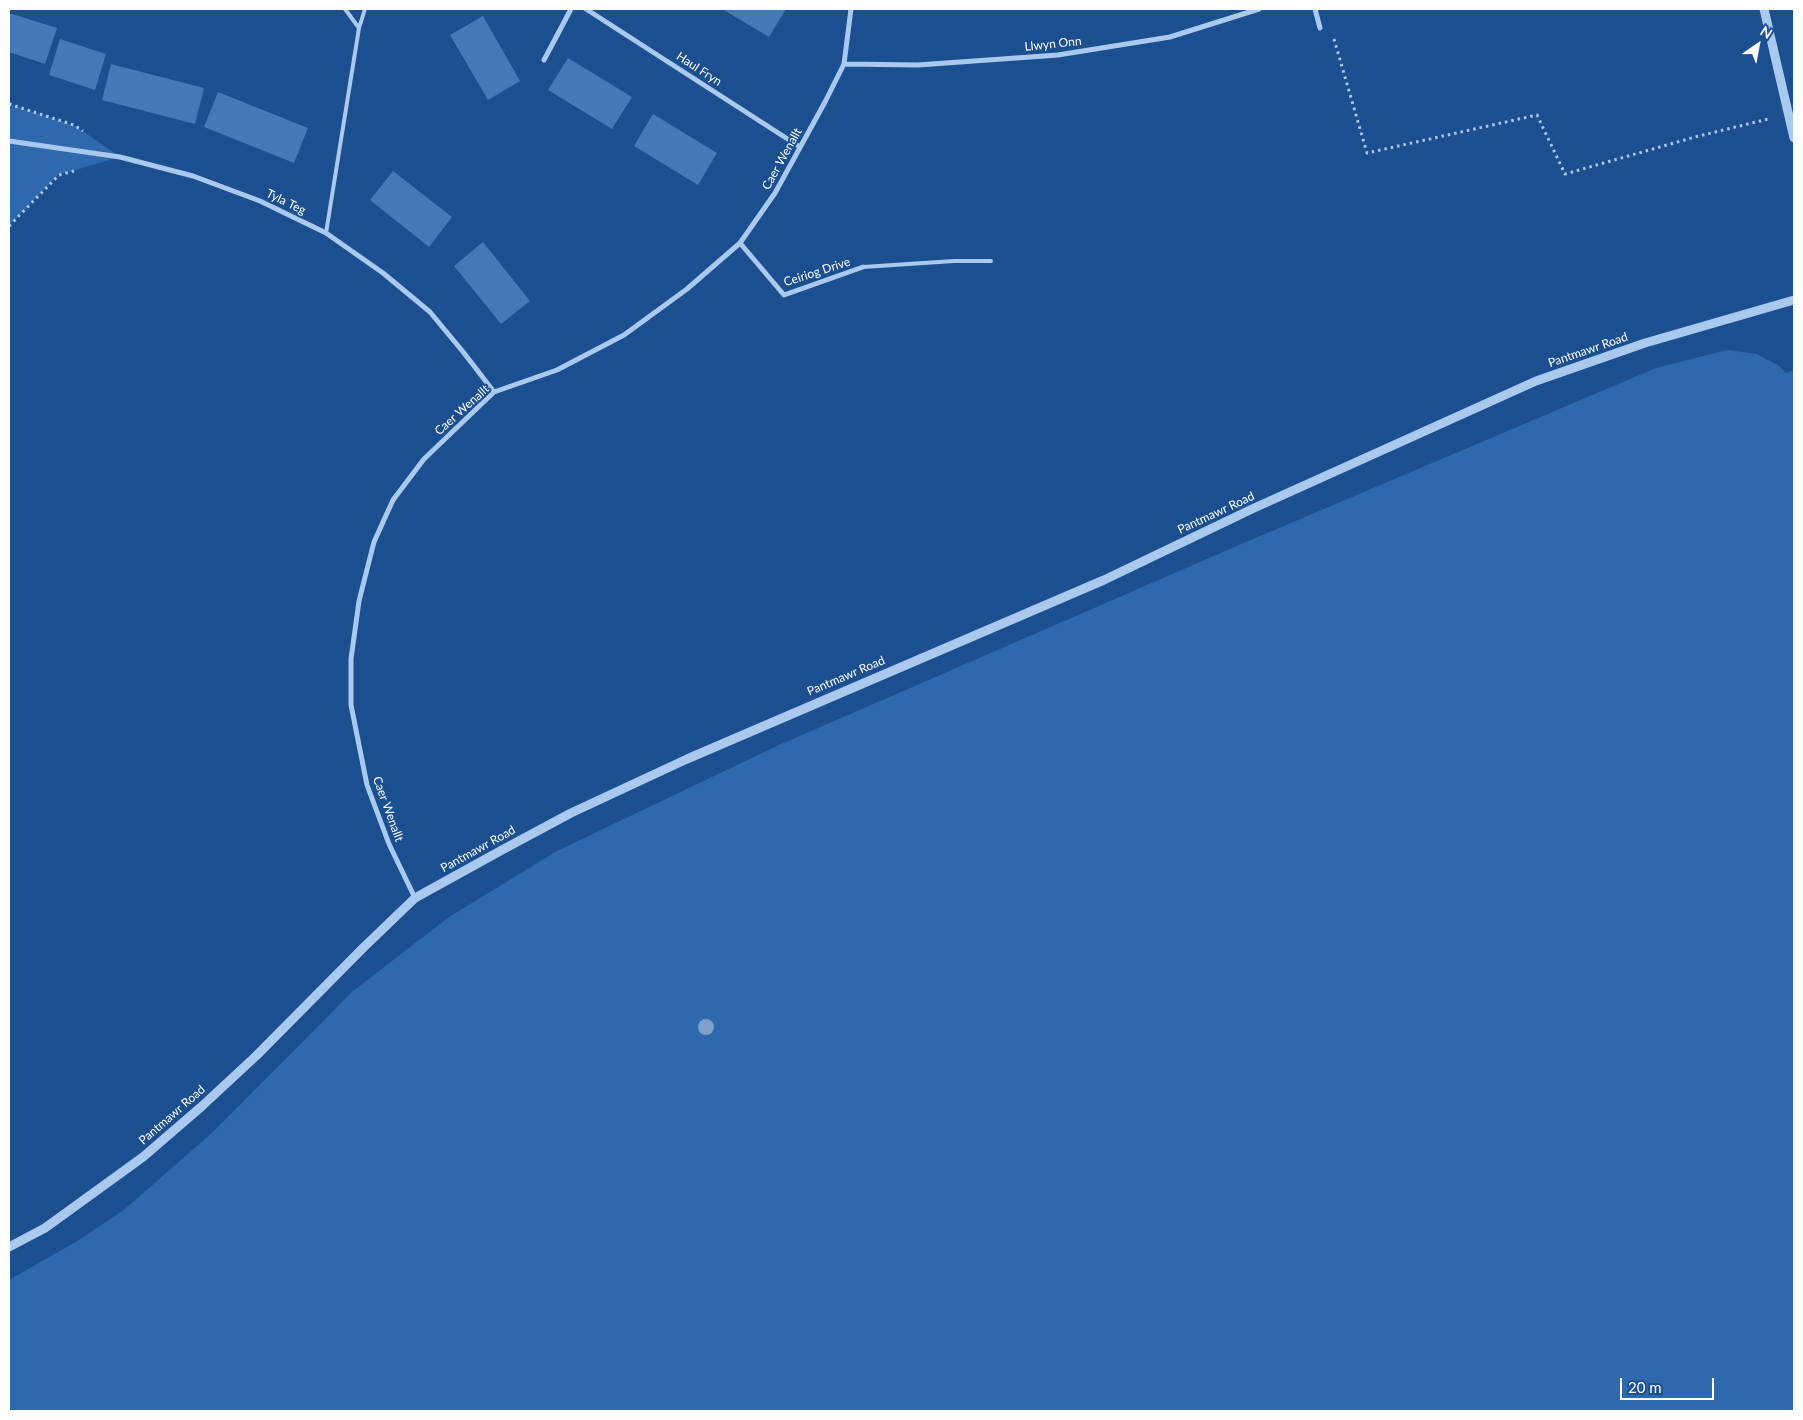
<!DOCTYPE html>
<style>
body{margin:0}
#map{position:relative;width:1803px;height:1420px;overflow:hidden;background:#1b4f8f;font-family:Lato,sans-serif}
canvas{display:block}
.frame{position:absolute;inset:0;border:10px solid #fff;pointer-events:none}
.north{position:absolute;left:1733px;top:20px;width:50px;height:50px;-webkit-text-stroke:4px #1b4f8f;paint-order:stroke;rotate:33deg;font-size:14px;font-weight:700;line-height:20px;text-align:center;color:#fff}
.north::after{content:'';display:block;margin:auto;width:18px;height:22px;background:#fff;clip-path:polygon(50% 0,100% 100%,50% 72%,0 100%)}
.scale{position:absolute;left:1620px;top:1378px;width:94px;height:22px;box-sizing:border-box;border:2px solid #fff;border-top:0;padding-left:6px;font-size:15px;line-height:18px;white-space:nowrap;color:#fff;-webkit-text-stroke:4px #1b4f8f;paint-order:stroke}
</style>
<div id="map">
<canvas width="1803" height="1420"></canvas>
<div class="frame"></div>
<div class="north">N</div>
<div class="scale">20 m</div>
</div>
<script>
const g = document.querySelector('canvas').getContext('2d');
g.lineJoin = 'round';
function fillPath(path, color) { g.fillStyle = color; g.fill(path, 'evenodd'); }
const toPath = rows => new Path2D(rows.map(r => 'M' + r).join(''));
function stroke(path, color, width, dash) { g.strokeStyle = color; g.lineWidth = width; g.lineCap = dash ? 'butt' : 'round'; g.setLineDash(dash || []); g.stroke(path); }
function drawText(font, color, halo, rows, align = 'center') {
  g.font = font + ' Lato,sans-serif'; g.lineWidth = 4; g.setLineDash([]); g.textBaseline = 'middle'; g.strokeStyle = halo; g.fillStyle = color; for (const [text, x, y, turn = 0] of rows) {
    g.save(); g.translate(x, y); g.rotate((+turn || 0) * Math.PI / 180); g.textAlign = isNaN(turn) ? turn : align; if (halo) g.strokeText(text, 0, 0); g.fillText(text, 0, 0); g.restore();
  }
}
fillPath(toPath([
 [9,104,74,125,120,157,58,175,9,226],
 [1727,350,1757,354,1779,366,1786,373,1794,370,1794,1411,9,1411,9,1280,79,1240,125,1209,213,1132,353,991,449,917,557,851,779,745,1239,545,1656,368]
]), '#2e69ad');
fillPath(toPath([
 [722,9,786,9,769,37],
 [9,13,57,28,45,64,9,52],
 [483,16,520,81,488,100,450,35],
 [60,39,106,54,95,90,49,75],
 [568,58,632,97,612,129,548,90],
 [111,64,204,88,195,124,102,100],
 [218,92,308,128,294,163,204,127],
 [653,114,717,153,698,185,634,146],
 [393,171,452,217,429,247,370,200],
 [483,242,530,301,501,324,454,266]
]), '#4478b7');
stroke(toPath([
 [1334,39,1367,153,1537,115,1565,174,1695,137,1768,119],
 [9,104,74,125,83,131],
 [9,226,59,175,74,171]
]), '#a9c9ee', 3, [2.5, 4]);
stroke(toPath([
 [345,9,359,28],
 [326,233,359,28,365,9],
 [863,267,954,261,991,261]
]), '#a9c9ee', 4);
stroke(toPath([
 [586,9,800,147],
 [1315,9,1320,28],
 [544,60,571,9],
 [844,64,918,65,1058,55,1170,37,1259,9],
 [9,141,120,157,193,176,260,201,326,233,383,273,430,312,464,353,494,392],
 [740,243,784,295,863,267],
 [415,898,389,844,367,785,351,705,351,659,359,601,374,542,393,500,424,459,494,392,557,370,624,335,687,289,740,243,775,193,825,102,844,64,851,9]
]), '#a9c9ee', 5);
stroke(toPath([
 [1764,9,1794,138],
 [9,1247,45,1228,143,1157,201,1107,256,1056,363,948,415,898,502,850,571,813,687,759,1104,580,1252,509,1536,381,1645,343,1794,300]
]), '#a9c9ee', 9);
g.fillStyle = '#7ea0ca';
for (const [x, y] of [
 [706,1027]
]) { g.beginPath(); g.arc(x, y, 8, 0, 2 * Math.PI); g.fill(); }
drawText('12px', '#fff', '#1b4f8f', [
 ["Llwyn Onn",1053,44,-6],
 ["Haul Fryn",699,69,33],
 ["Caer Wenallt",782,159,-61],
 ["Tyla Teg",286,202,26],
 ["Ceiriog Drive",817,272,-18],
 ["Pantmawr Road",1588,350,-19],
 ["Caer Wenallt",462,410,-42],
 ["Pantmawr Road",1216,513,-25],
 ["Pantmawr Road",846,676,-23],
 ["Caer Wenallt",388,809,70],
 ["Pantmawr Road",478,849,-29],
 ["Pantmawr Road",172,1115,-41]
]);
</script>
